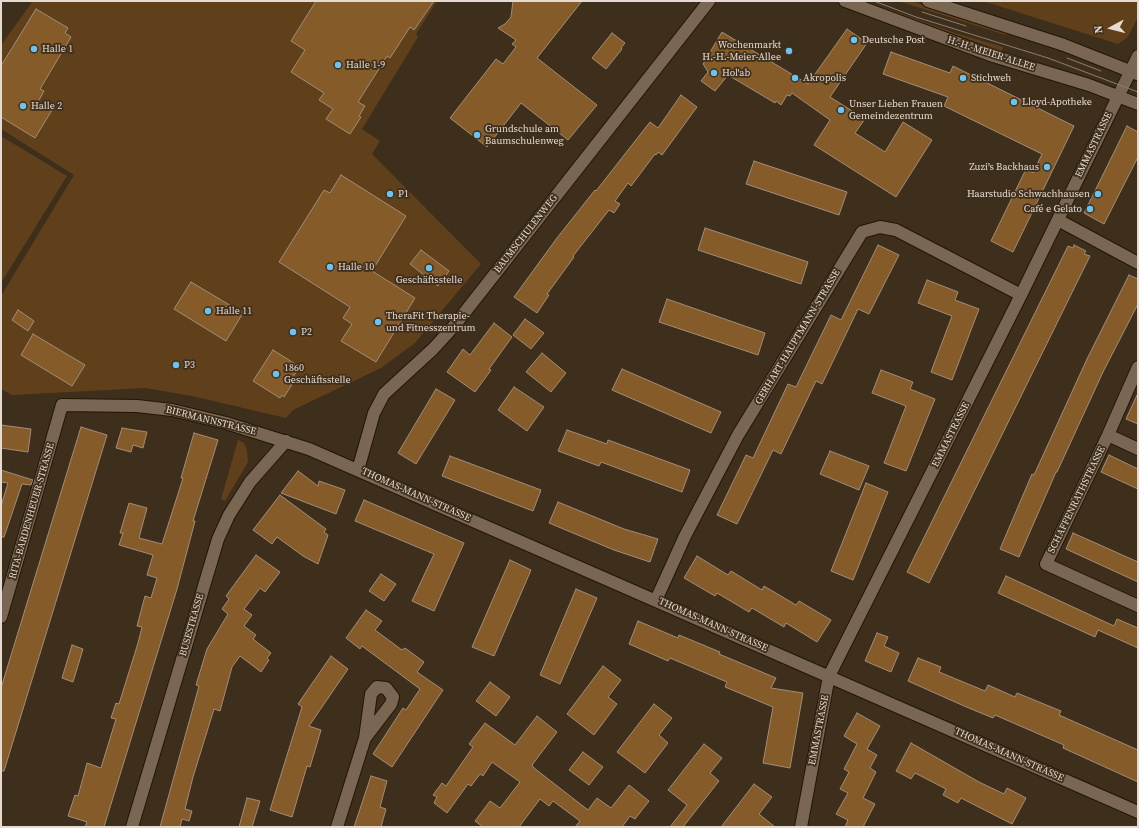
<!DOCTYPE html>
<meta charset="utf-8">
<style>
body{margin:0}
#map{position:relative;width:1139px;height:828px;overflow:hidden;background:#3e2e1c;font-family:"Source Serif 4",serif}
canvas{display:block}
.frame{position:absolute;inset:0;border:2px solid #e6dbd0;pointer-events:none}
.north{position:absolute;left:1091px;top:8px;width:40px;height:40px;-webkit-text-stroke:3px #3e2e1c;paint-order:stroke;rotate:263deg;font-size:11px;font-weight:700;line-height:16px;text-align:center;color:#e6dbd0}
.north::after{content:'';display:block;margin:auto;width:14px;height:18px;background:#e6dbd0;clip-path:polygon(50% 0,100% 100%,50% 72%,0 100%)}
</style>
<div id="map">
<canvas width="1139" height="828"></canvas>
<div class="frame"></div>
<div class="north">N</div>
</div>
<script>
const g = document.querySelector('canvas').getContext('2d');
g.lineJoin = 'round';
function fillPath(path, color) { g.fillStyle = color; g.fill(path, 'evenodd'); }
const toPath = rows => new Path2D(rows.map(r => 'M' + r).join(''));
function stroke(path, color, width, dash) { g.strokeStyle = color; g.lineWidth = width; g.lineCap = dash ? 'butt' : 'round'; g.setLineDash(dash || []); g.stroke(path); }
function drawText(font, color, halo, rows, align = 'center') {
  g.font = font + ' "Source Serif 4",serif'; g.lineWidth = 3.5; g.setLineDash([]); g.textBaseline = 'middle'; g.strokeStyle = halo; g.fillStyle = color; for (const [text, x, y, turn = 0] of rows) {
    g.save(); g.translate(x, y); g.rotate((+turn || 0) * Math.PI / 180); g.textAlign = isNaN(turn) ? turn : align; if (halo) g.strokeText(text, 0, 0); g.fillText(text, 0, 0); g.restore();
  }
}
fillPath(toPath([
 [33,1,437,1,416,34,418,37,362,129,380,141,372,154,481,264,415,343,381,368,293,410,286,418,192,396,145,388,12,395,1,389,1,296,74,175,1,129,1,45],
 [855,1,865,1,955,33,1003,47,1002,51],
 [898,1,911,1,1007,31,1006,35],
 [983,1,1138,1,1138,17,1128,37,1118,44],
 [1,136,67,176,1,283],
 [238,440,244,443,247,450,248,462,225,501,221,499]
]), '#60401b');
const building = toPath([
 [316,1,434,1,414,30,410,27,390,58,387,56,358,102,365,106,359,116,361,117,350,134,326,119,333,109,319,100,324,93,291,72,305,50,291,41,316,1],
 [513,1,582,1,537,58,597,105,568,140,521,103,487,147,450,118,496,59,503,64,516,47,512,44,516,40,498,28,505,24,511,17,513,1],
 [36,9,68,28,65,33,71,37,40,89,44,91,38,102,52,110,35,138,1,117,1,66,36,9],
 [847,29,867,43,830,97,865,119,855,133,885,152,903,122,932,140,896,197,814,145,830,120,792,93,790,96,787,95,781,105,776,101,775,103,728,75,715,91,701,81,708,72,703,64,722,32,808,84,847,29],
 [612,33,625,43,621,48,622,49,606,69,592,58,612,33],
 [891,52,950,73,953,66,1074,126,1013,252,991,241,1026,169,1033,173,1042,154,944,106,948,97,883,74,891,52],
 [681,95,697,107,662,155,658,152,656,155,655,154,631,186,628,183,615,201,620,204,614,213,609,210,573,256,574,257,547,294,549,295,537,313,514,297,557,238,595,190,596,191,650,122,658,128,681,95],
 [1127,126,1138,132,1138,157,1104,224,1084,213,1127,126],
 [754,161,847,192,839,215,746,184,754,161],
 [341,175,406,216,372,271,415,298,376,362,341,341,352,324,343,318,350,307,279,262,324,190,330,193,341,175],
 [705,228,808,262,801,284,698,250,705,228],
 [878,245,899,255,869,314,858,309,822,384,816,381,781,454,773,450,737,524,717,515,746,455,753,458,788,384,796,387,831,315,841,320,878,245],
 [1074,245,1086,251,1084,254,1090,256,929,583,907,572,1068,246,1073,248,1074,245],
 [421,250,449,271,438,286,410,264,421,250],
 [1129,275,1138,279,1138,304,1103,372,1057,472,1056,472,1019,557,1000,549,1032,474,1034,475,1087,359,1129,275],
 [927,280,958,292,955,300,979,309,952,380,931,372,952,316,918,303,927,280],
 [191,282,243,313,226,341,174,309,191,282],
 [667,299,765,333,758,355,659,322,667,299],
 [18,310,34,321,28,331,12,320,18,310],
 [525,319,544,333,531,349,513,335,525,319],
 [494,323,512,337,489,369,491,370,475,392,447,372,463,349,470,355,494,323],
 [33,334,85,365,72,386,21,355,33,334],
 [273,350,300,367,290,381,293,383,284,397,282,395,280,398,253,381,273,350],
 [542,353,566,373,551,392,526,372,542,353],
 [622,369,721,412,711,433,612,390,622,369],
 [881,370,913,382,910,389,935,399,906,471,884,463,906,406,872,393,881,370],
 [514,387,544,407,527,431,498,410,514,387],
 [436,389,455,400,416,464,398,453,436,389],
 [1138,393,1138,424,1126,419,1138,393],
 [1,425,31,429,28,452,1,448,1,425],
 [81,427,107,435,4,771,1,771,1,688,81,427],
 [122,428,147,432,143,448,133,445,131,452,116,448,122,428],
 [567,430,607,444,608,440,690,470,682,492,601,462,599,466,558,451,567,430],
 [194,433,218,440,193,521,195,521,177,589,104,827,85,827,87,822,68,816,75,795,78,796,87,763,101,768,116,719,111,718,116,703,119,704,138,643,142,627,137,626,145,596,151,598,157,578,147,575,153,555,119,545,123,533,120,533,129,503,147,508,139,538,162,544,183,478,181,478,194,433],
 [830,451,869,466,859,490,820,474,830,451],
 [1109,455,1138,469,1138,489,1101,472,1109,455],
 [450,456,541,490,533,511,442,476,450,456],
 [1,470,33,480,31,485,22,484,4,537,1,537,1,506,8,483,1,482,1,470],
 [298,471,318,486,319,481,345,490,336,514,281,493,298,471],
 [866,483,888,492,853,580,831,571,866,483],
 [280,495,326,529,324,532,328,535,318,564,303,556,277,537,272,544,253,530,280,495],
 [364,500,464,543,434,611,412,601,434,554,355,521,364,500],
 [558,502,624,529,658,539,650,562,614,550,549,523,558,502],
 [1073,533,1138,562,1138,582,1066,549,1073,533],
 [256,555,280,572,265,592,260,588,244,609,252,615,244,626,256,635,253,639,271,653,267,658,269,660,261,672,240,656,232,667,220,711,214,709,193,777,185,809,192,811,189,821,182,819,180,827,160,827,199,686,196,685,207,649,228,614,222,609,229,599,226,596,256,555],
 [697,556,728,575,731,571,762,590,764,586,796,605,799,601,831,620,817,642,786,623,784,627,752,608,749,612,717,593,715,596,684,578,697,556],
 [510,560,531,570,494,656,472,647,510,560],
 [381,574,396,584,384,601,369,591,381,574],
 [1006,576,1114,626,1117,619,1138,628,1138,648,1098,630,1095,637,998,593,1006,576],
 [576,589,597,598,560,684,540,675,576,589],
 [366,610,382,621,375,630,402,650,405,648,424,662,417,672,443,690,392,767,373,754,403,708,406,710,420,689,362,646,360,649,346,638,366,610],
 [638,621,678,638,679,635,720,652,719,654,776,678,771,688,803,693,790,768,763,763,773,707,725,687,727,682,670,658,668,661,629,644,638,621],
 [877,633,888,637,884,646,899,653,891,672,865,661,877,633],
 [72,645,83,649,73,682,62,678,72,645],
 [331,656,348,669,309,726,321,730,310,767,307,766,292,817,270,810,302,707,298,704,331,656],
 [918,658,941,667,939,672,985,691,988,685,1015,697,1017,693,1061,711,1059,715,1138,750,1138,782,1063,748,1064,745,995,715,993,718,964,706,908,681,918,658],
 [603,666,621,680,608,697,617,704,594,735,567,714,603,666],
 [490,682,510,697,496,716,476,701,490,682],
 [654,704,672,718,659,735,668,743,645,773,617,752,654,704],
 [857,713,880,726,867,749,877,755,870,768,876,772,863,798,875,804,863,827,845,827,848,820,836,814,848,793,840,789,849,772,844,769,857,744,844,736,857,713],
 [537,716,557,732,532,765,534,768,588,810,597,798,611,808,629,785,649,801,635,819,630,816,622,827,575,827,580,821,553,801,549,806,540,799,519,827,483,827,475,821,490,801,500,808,520,782,492,762,483,776,480,774,471,786,468,784,447,813,434,803,437,797,433,795,442,783,446,786,473,747,469,744,485,723,515,745,537,716],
 [911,743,979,782,1004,794,1007,788,1026,798,1012,824,961,798,958,803,943,795,946,789,915,773,911,779,896,771,911,743],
 [704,744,722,758,710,773,719,781,683,827,670,827,687,805,668,790,704,744],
 [583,752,603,767,589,785,569,770,583,752],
 [371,776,387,781,380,807,386,809,381,827,354,827,371,776],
 [754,784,772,797,759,814,775,827,721,827,754,784],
 [247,798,260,801,252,827,239,827,247,798]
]);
fillPath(building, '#865b2a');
stroke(building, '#a18d79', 1);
const minor = toPath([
 [845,1,990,55,1089,85,1138,104],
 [928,1,1064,45,1137,74],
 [1058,220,1138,263],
 [1138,367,1108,435,1046,564,1138,606],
 [1108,435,1138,449],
 [358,470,374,413,384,394,433,349,454,326,709,1],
 [656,600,685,536,738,435,862,232,880,227,896,230,1021,295],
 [1,617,62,405,137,406,172,410,226,423,309,449,1138,812],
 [132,827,218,539,229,515,250,482,286,441],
 [337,827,365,738,371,694,377,687,386,688,393,697,391,704,365,738],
 [801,827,829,676,1021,295,1138,56]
]);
stroke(minor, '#251505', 14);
stroke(minor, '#796653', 12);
stroke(toPath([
 [874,1,916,17,1048,58,1138,92],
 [922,12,966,26],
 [1067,58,1101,71]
]), '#8d7f70', 1);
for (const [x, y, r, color] of [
 [854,40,4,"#6ac3f1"],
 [34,49,4,"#6ac3f1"],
 [789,51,4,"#6ac3f1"],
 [338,65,4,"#6ac3f1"],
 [714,73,4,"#6ac3f1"],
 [795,78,4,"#6ac3f1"],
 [963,78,4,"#6ac3f1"],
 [1014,102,4,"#6ac3f1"],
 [23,106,4,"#6ac3f1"],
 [841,110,4,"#6ac3f1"],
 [477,135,4,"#6ac3f1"],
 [1047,167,4,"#6ac3f1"],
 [390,194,4,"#6ac3f1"],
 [1098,194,4,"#6ac3f1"],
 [1090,209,4,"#6ac3f1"],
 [330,267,4,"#6ac3f1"],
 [429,268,4,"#6ac3f1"],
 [208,311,4,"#6ac3f1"],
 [378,322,4,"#6ac3f1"],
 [293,332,4,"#6ac3f1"],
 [176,365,4,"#6ac3f1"],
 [276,374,4,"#6ac3f1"]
]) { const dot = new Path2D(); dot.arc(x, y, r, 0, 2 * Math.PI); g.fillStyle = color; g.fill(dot); stroke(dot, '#3e2e1c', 1.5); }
drawText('10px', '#e6dbd0', '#3e2e1c', [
 ["Deutsche Post",862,40],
 ["Wochenmarkt",781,45,"right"],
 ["H.-H.-Meier-Allee",781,57,"right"],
 ["Halle 1",42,49],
 ["Halle 1-9",346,65],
 ["Hol'ab",722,73],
 ["Akropolis",803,78],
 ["Stichweh",971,78],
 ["Lloyd-Apotheke",1022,102],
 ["Unser Lieben Frauen",849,104],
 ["Gemeindezentrum",849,116],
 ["Halle 2",31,106],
 ["Grundschule am",485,129],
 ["Baumschulenweg",485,141],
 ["Zuzi's Backhaus",1039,167,"right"],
 ["P1",398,194],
 ["Haarstudio Schwachhausen",1090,194,"right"],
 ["Café e Gelato",1082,209,"right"],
 ["Halle 10",338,267],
 ["Geschäftsstelle",429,280,"center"],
 ["Halle 11",216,311],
 ["TheraFit Therapie-",386,316],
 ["und Fitnesszentrum",386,328],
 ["P2",301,332],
 ["P3",184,365],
 ["1860",284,368],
 ["Geschäftsstelle",284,380]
], 'left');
drawText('10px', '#e6dbd0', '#3e2e1c', [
 ["H.-H.-MEIER-ALLEE",991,54,18],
 ["EMMASTRASSE",1094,145,-64],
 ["BAUMSCHULENWEG",526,234,-52],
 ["GERHART-HAUPTMANN-STRASSE",798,337,-59],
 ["BIERMANNSTRASSE",211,421,14],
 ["EMMASTRASSE",951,435,-63],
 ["THOMAS-MANN-STRASSE",416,495,24],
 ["SCHAFFENRATHSTRASSE",1077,500,-64],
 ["RITA-BARDENHEUER-STRASSE",32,511,-74],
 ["BUSESTRASSE",192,625,-74],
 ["THOMAS-MANN-STRASSE",713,625,24],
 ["EMMASTRASSE",819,730,-79],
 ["THOMAS-MANN-STRASSE",1009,755,24]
]);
</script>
